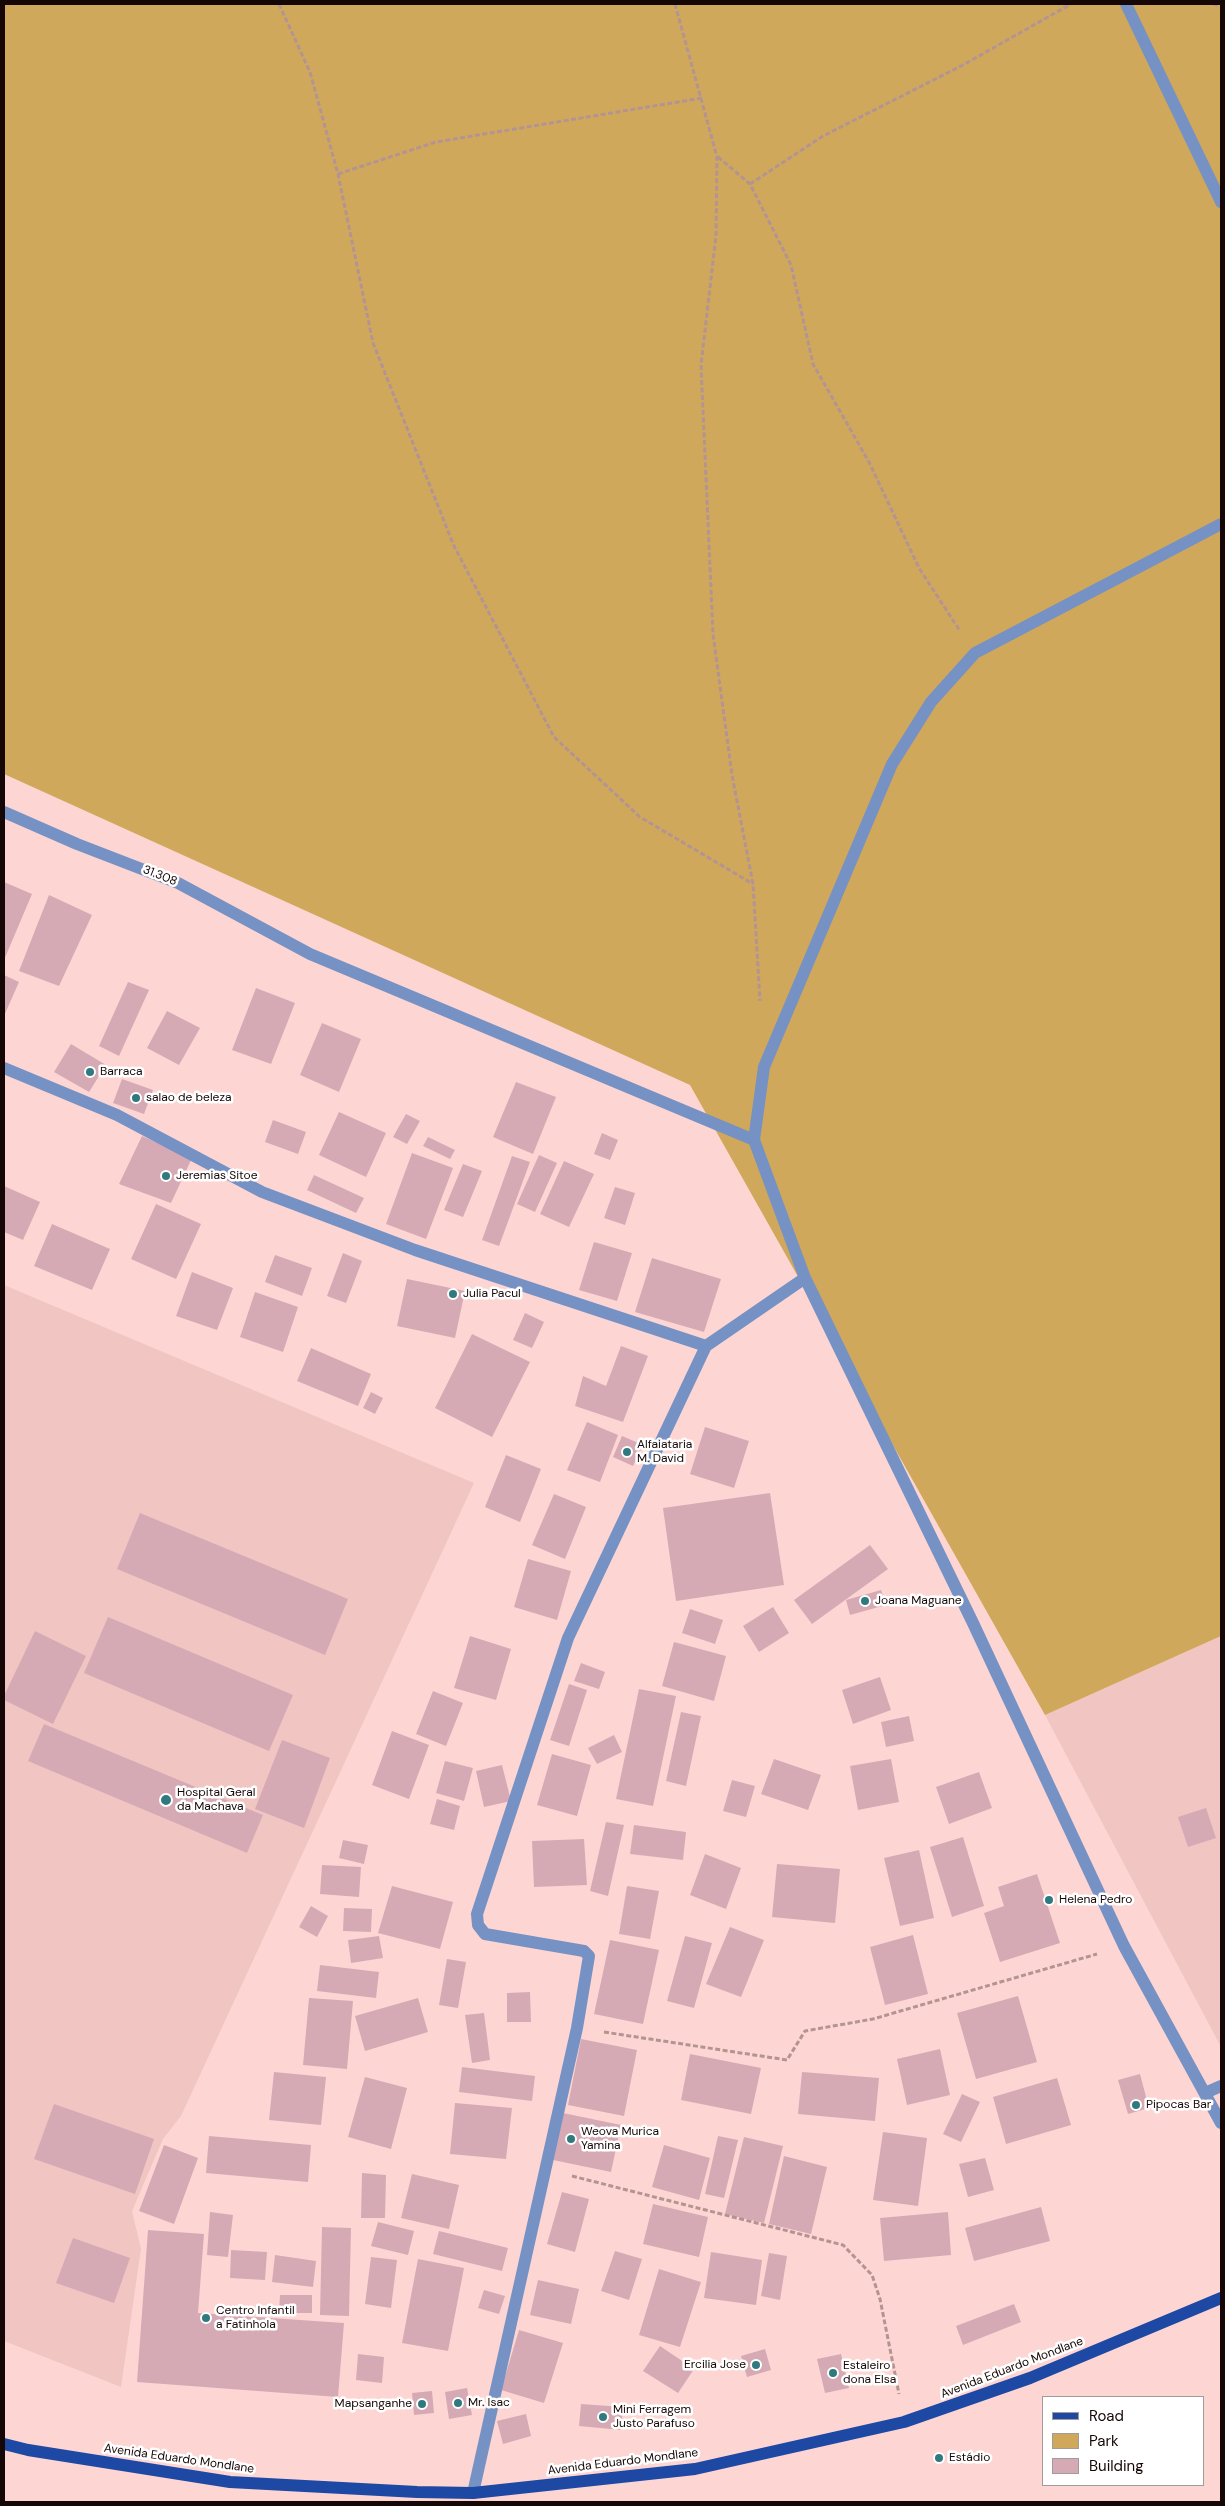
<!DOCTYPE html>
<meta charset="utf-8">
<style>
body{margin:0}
#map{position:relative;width:1225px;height:2506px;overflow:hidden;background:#fdd6d3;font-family:"DM Sans",sans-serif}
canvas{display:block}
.frame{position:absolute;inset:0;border:5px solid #150706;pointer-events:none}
.legend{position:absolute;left:1042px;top:2396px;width:162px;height:90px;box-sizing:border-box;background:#fff;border:1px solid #a19c9b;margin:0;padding:6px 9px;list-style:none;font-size:15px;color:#150706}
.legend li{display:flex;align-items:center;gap:10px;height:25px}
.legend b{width:25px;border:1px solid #a19c9b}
</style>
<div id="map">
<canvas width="1225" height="2506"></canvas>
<div class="frame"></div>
<ul class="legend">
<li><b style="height:6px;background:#1d48a4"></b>Road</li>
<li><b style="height:14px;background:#d0a85b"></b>Park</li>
<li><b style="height:14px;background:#d6aab4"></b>Building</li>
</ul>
</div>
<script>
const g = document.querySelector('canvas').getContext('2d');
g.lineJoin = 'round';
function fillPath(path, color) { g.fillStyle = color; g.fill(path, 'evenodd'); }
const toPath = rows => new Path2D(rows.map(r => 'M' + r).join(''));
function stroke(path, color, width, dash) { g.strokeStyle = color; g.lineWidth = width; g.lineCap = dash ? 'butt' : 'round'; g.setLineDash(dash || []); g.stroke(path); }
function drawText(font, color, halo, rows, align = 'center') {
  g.font = font + ' "DM Sans",sans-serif'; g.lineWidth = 5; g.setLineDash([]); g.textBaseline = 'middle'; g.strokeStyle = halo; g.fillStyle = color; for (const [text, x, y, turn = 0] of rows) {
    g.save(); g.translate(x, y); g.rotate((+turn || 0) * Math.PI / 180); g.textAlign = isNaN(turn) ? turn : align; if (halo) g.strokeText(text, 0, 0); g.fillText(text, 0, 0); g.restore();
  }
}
fillPath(toPath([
 [4,1285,474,1483,181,2116,163,2139,132,2211,141,2249,121,2387,4,2341],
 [1221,1636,1221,2047,1045,1715]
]), '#f1c5c2');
fillPath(toPath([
 [4,4,1221,4,1221,1636,1045,1715,690,1085,4,774]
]), '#d0a85b');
fillPath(toPath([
 [4,882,32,894,4,960],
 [49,895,92,915,59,986,19,971],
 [4,975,19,982,4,1016],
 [128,982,149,990,119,1056,99,1046],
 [256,988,295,1003,271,1064,232,1050],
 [167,1011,200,1028,179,1065,147,1048],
 [322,1023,361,1039,339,1092,300,1075],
 [71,1044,106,1065,89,1092,54,1072],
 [122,1079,153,1090,144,1114,113,1103],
 [516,1082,556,1097,533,1154,493,1137],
 [339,1112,386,1133,366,1177,319,1155],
 [406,1114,420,1121,407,1144,393,1137],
 [273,1120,306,1132,298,1154,265,1142],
 [602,1133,618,1140,610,1160,594,1154],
 [142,1136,192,1158,171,1203,119,1184],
 [428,1137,455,1150,450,1159,423,1146],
 [412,1153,453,1168,426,1239,386,1224],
 [539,1155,557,1163,535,1212,517,1204],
 [512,1156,530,1162,499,1246,482,1240],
 [564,1161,594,1174,569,1227,540,1214],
 [463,1164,482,1171,463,1217,444,1210],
 [314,1175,364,1198,356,1213,307,1190],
 [4,1186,40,1202,23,1240,4,1232],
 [615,1187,635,1193,625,1225,604,1218],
 [156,1204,201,1224,176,1279,131,1259],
 [52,1224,110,1249,92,1290,34,1266],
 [594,1242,632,1253,617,1301,579,1290],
 [343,1253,362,1261,346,1303,327,1296],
 [275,1255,312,1268,302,1296,265,1282],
 [652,1258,721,1279,704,1332,635,1312],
 [192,1272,233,1288,217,1330,176,1316],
 [407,1279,465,1291,455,1338,397,1326],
 [255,1292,298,1307,283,1352,240,1337],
 [525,1313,544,1322,532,1348,513,1340],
 [472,1334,530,1362,492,1437,435,1408],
 [621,1346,648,1356,623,1422,575,1406,583,1376,606,1386],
 [311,1348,371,1374,358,1406,297,1381],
 [371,1392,383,1398,375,1414,363,1408],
 [587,1422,618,1435,600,1482,567,1470],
 [705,1427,749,1441,734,1488,690,1474],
 [622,1436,643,1445,633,1466,613,1457],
 [506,1455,541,1469,520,1522,485,1507],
 [770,1493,784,1585,676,1601,663,1508],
 [554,1494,586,1507,565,1559,532,1545],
 [140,1513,348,1599,325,1655,117,1569],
 [870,1545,888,1569,812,1624,794,1600],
 [528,1559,571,1571,557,1620,514,1607],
 [881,1590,886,1605,850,1615,846,1600],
 [773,1607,789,1633,759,1652,743,1626],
 [690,1609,723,1620,715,1644,682,1633],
 [108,1617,293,1695,269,1751,84,1673],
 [35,1631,86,1656,53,1724,4,1700,4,1696],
 [470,1636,511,1649,496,1700,454,1688],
 [674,1642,726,1656,714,1701,662,1686],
 [581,1663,605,1672,599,1689,574,1681],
 [880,1677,891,1710,853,1724,842,1690],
 [569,1684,587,1690,569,1746,550,1740],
 [639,1689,676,1696,653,1806,616,1799],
 [433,1691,463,1703,446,1746,416,1734],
 [681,1712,701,1716,686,1786,666,1781],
 [909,1716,914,1741,886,1747,881,1722],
 [44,1724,263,1815,247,1853,28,1761],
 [392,1731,429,1745,409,1799,372,1785],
 [614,1735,622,1752,597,1764,588,1748],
 [282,1740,330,1758,304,1828,255,1809],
 [552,1754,591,1765,577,1816,537,1805],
 [774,1759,821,1775,808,1810,761,1794],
 [891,1759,899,1802,858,1810,850,1766],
 [445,1761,473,1768,464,1801,436,1793],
 [502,1765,511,1801,484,1807,476,1771],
 [979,1772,992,1808,949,1824,936,1787],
 [732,1780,755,1786,746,1817,723,1811],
 [437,1799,460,1806,454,1830,430,1824],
 [1206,1808,1216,1838,1188,1847,1178,1817],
 [606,1822,624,1825,608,1896,590,1891],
 [634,1825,686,1832,683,1860,630,1854],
 [963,1837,984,1906,952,1917,930,1847],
 [584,1839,587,1885,534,1887,532,1841],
 [343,1840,368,1845,364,1864,339,1858],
 [919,1850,934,1918,900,1926,884,1858],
 [705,1854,741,1868,726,1909,690,1895],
 [777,1864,840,1869,835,1923,772,1917],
 [322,1865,361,1867,359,1897,320,1894],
 [1037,1874,1060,1943,1000,1962,984,1913,1004,1906,998,1887],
 [392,1886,453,1902,440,1949,378,1933],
 [627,1886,659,1891,650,1939,619,1934],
 [311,1906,328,1916,317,1937,299,1927],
 [344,1908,372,1909,371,1932,343,1931],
 [730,1927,764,1940,741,1997,706,1984],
 [913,1935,928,1994,885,2005,870,1947],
 [379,1936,383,1958,351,1963,348,1940],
 [685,1936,712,1943,694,2008,667,2001],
 [610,1940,659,1950,643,2024,594,2014],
 [447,1959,466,1962,458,2008,439,2005],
 [320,1965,379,1972,376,1998,317,1991],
 [530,1992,531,2022,507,2022,507,1993],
 [1018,1996,1037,2062,976,2079,957,2013],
 [309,1998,353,2001,347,2069,303,2065],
 [418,1998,428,2032,365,2051,355,2016],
 [484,2013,490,2060,472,2063,465,2015],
 [581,2039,637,2050,624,2116,568,2105],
 [940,2049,950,2095,907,2105,897,2059],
 [690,2054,761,2068,751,2114,681,2100],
 [462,2067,535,2076,532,2101,459,2092],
 [274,2072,326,2077,321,2125,269,2120],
 [802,2072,879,2078,875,2121,798,2114],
 [1140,2074,1149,2108,1128,2114,1118,2080],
 [365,2077,407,2088,391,2149,348,2137],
 [1057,2078,1071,2125,1006,2144,993,2097],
 [962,2094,980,2102,961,2142,943,2134],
 [455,2103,512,2108,506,2159,450,2154],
 [54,2104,154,2139,135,2194,34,2159],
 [563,2113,621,2125,611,2172,553,2160],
 [883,2132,927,2138,918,2206,873,2200],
 [209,2136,311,2145,308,2182,206,2173],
 [718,2136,738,2140,724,2198,705,2194],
 [744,2137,783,2146,764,2223,725,2214],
 [164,2145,198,2158,174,2224,139,2211],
 [664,2145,710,2158,699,2200,652,2187],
 [784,2156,827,2167,811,2234,769,2224],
 [985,2158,994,2190,968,2197,959,2164],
 [362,2173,386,2175,385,2218,361,2218],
 [412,2174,459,2185,449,2229,401,2218],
 [562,2192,589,2199,575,2252,547,2244],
 [653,2204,708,2217,699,2257,643,2244],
 [1041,2207,1050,2241,974,2261,965,2228],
 [210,2212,233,2215,228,2257,207,2255],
 [948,2212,951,2255,884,2261,880,2218],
 [378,2222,414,2231,408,2255,371,2246],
 [322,2227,351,2228,349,2316,320,2315],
 [148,2230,204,2234,198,2313,344,2323,338,2397,137,2382],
 [439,2231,508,2248,502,2271,433,2254],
 [73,2238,130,2258,114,2303,56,2283],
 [231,2250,267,2252,265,2280,230,2278],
 [615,2251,642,2259,629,2300,601,2291],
 [711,2252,762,2260,756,2305,704,2298],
 [769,2253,787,2256,780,2300,761,2296],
 [275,2255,316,2261,313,2287,272,2282],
 [371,2257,397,2260,391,2308,365,2304],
 [418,2259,464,2268,448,2351,402,2343],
 [659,2269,701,2282,680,2347,639,2335],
 [538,2280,579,2289,571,2324,530,2315],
 [484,2290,505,2296,499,2314,478,2308],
 [280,2295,312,2295,312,2313,279,2313],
 [1014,2304,1021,2322,963,2345,956,2326],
 [519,2330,563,2343,544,2403,501,2390],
 [660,2346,694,2369,678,2393,643,2371],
 [765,2349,771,2370,747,2377,741,2356],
 [358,2354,384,2357,382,2383,356,2380],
 [841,2354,849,2388,825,2393,817,2359],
 [467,2388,472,2415,449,2419,445,2392],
 [432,2391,434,2413,414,2415,412,2393],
 [581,2404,623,2407,621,2430,579,2426],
 [526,2414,531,2436,503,2444,497,2421]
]), '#d6aab4');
stroke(toPath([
 [279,4,310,72,338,174,373,343,454,546,554,737,640,817,753,884],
 [675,4,717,157,716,236,701,365,713,634,732,775,753,884,760,1001],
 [1213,4,1221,6],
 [718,157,750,184,791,265,813,364,869,462,919,568,960,631],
 [338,174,436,142,702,98],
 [750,184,823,136,963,65,1071,4],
 [604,2032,787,2060,805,2031,873,2019,1097,1954],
 [572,2176,843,2245,872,2275,880,2299,899,2394]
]), '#b39492', 3, [5, 2.5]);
stroke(toPath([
 [1126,4,1221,202],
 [754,1140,764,1067,892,764,931,702,975,653,1221,524],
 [1205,2093,1221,2086]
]), '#7691c4', 12);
stroke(toPath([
 [4,812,77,844,178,883,310,954,754,1140,805,1278,973,1623,1124,1946,1221,2123],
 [4,1068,117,1115,262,1192,415,1250,706,1346],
 [473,2493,577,2028,589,1956,584,1951,485,1934,478,1925,477,1914,568,1638,706,1346,805,1278]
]), '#7691c4', 12);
stroke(toPath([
 [4,2444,28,2450,230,2482,417,2492,473,2493,695,2469,904,2422,1030,2378,1221,2298]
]), '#1d48a4', 12);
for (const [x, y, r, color] of [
 [90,1072,5,"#30797f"],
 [136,1098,5,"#30797f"],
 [166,1176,5,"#30797f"],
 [453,1294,5,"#30797f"],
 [627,1452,5,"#30797f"],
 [865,1601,5,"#30797f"],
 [166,1800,6,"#30797f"],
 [1049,1900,5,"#30797f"],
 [1136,2105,5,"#30797f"],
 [571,2139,5,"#30797f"],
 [206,2318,5,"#30797f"],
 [756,2365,5,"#30797f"],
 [833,2373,5,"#30797f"],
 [458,2403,5,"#30797f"],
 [422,2404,5,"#30797f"],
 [603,2417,5,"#30797f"],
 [939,2458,5,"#30797f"]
]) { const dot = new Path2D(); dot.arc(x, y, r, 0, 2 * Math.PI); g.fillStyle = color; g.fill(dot); stroke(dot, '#fff', 2); }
drawText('12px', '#150706', '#fff', [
 ["31.308",160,876,22],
 ["Avenida Eduardo Mondlane",1012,2368,-21],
 ["Avenida Eduardo Mondlane",179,2459,8],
 ["Avenida Eduardo Mondlane",623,2462,-7]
]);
drawText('12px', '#150706', '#fff', [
 ["Barraca",100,1072],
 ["salao de beleza",146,1098],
 ["Jeremias Sitoe",176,1176],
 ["Julia Pacul",463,1294],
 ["Alfaiataria",637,1445],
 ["M. David",637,1459],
 ["Joana Maguane",875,1601],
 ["Hospital Geral",177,1793],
 ["da Machava",177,1807],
 ["Helena Pedro",1059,1900],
 ["Pipocas Bar",1146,2105],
 ["Weova Murica",581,2132],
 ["Yamina",581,2146],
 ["Centro Infantil",216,2311],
 ["a Fatinhola",216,2325],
 ["Ercilia Jose",746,2365,"right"],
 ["Estaleiro",843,2366],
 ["dona Elsa",843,2380],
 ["Mr. Isac",468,2403],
 ["Mapsanganhe",412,2404,"right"],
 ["Mini Ferragem",613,2410],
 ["Justo Parafuso",613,2424],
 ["Estádio",949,2458]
], 'left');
</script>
